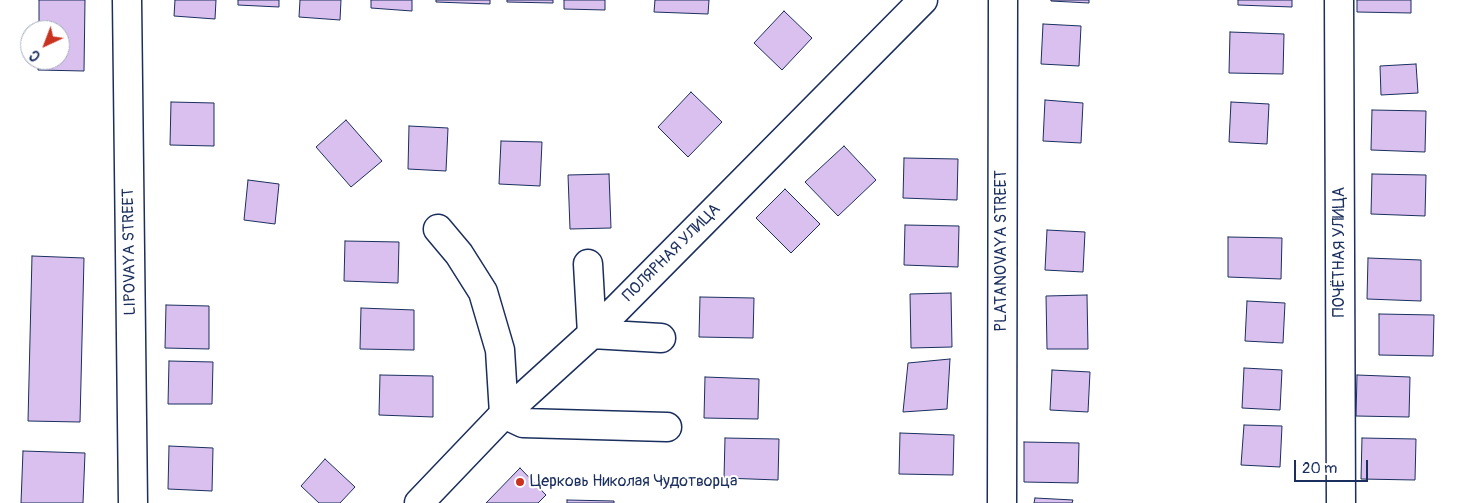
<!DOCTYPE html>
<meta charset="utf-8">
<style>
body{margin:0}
#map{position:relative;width:1477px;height:503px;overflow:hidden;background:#fff;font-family:Pangolin,sans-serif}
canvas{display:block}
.north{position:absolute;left:20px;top:20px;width:50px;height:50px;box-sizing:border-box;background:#fff;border:1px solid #a4acbf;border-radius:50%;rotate:223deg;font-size:14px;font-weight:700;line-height:20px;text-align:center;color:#1b2f5e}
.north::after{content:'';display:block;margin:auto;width:18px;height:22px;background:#c8321e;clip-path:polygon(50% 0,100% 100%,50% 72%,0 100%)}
.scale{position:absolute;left:1294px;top:460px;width:74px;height:22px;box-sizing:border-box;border:2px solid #1b2f5e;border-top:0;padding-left:6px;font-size:15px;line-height:18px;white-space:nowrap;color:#1b2f5e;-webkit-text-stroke:4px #fff;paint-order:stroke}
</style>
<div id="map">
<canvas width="1477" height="503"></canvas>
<div class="north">С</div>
<div class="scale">20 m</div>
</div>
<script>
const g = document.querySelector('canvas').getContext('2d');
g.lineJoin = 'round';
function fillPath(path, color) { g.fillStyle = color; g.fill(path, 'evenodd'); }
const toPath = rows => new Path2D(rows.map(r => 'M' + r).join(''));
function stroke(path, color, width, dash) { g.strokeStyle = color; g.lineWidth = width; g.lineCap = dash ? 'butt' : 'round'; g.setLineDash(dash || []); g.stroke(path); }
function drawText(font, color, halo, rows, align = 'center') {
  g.font = font + ' Pangolin,sans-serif'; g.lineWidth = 4; g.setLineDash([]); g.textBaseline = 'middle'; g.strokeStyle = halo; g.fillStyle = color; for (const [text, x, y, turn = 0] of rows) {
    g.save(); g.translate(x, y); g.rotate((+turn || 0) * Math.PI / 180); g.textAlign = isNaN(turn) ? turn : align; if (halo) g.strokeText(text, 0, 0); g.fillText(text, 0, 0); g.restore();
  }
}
const building = toPath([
 [39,0,85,0,84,71,38,70,38,60,60,60,60,30,39,30,39,0],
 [175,0,216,0,215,19,174,16,175,0],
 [238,0,279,0,279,7,238,5,238,0],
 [300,0,341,0,340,20,299,17,300,0],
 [371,0,412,0,412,11,371,8,371,0],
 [436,0,490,0,490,4,436,2,436,0],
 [507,0,553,0,553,3,507,2,507,0],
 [564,0,605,0,605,10,564,9,564,0],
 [655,0,709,0,708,14,654,12,655,0],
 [1051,0,1089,0,1089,3,1051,1,1051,0],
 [1238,0,1292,0,1292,7,1238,5,1238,0],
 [1357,0,1411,0,1411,13,1357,12,1357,0],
 [784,11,812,38,782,70,754,43,784,11],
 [1043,24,1081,26,1079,66,1041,64,1043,24],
 [1230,32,1284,34,1283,74,1229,73,1230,32],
 [1416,64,1418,93,1381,95,1380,66,1416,64],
 [691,92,722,122,688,157,658,127,691,92],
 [1045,100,1083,103,1081,143,1043,141,1045,100],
 [171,102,214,103,214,146,170,145,171,102],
 [1231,102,1269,104,1267,144,1229,142,1231,102],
 [1372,110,1426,111,1425,152,1371,150,1372,110],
 [346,120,382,161,351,187,316,147,346,120],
 [409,126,448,128,446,171,408,169,409,126],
 [501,141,542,142,540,186,499,184,501,141],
 [844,146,876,180,838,216,805,182,844,146],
 [904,158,958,159,957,200,903,198,904,158],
 [609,174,611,228,570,229,568,175,609,174],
 [1372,174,1426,175,1425,216,1371,214,1372,174],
 [248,180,279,184,275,224,244,220,248,180],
 [785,189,820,224,791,253,756,218,785,189],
 [905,225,959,226,958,267,904,265,905,225],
 [1047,230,1085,232,1083,272,1045,270,1047,230],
 [1228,237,1282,238,1281,279,1228,277,1228,237],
 [345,241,399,242,398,283,344,281,345,241],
 [32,256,84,258,80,422,28,421,32,256],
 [1368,258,1421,260,1421,301,1367,299,1368,258],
 [951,293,952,347,911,348,910,294,951,293],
 [1087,295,1088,349,1047,349,1046,296,1087,295],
 [700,297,754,298,753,338,699,337,700,297],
 [1247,301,1285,303,1283,343,1245,341,1247,301],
 [166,305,209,306,209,349,165,348,166,305],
 [361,308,414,310,414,350,360,349,361,308],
 [1379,314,1434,315,1433,356,1379,355,1379,314],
 [950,359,947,409,903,412,908,363,950,359],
 [169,361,213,362,212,404,168,404,169,361],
 [1244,368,1282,370,1280,410,1242,408,1244,368],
 [1052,370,1090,372,1088,412,1050,410,1052,370],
 [380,375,433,376,433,417,379,415,380,375],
 [1357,375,1410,377,1409,417,1356,416,1357,375],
 [705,377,759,379,758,419,704,418,705,377],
 [1244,425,1282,426,1280,467,1241,465,1244,425],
 [900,433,954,435,953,475,899,474,900,433],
 [725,438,779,439,778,480,724,478,725,438],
 [1362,438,1416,439,1415,480,1361,479,1362,438],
 [1024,442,1079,443,1078,483,1024,482,1024,442],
 [169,446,213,448,212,491,168,489,169,446],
 [23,451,85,453,83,503,21,503,23,451],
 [325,459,355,487,340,503,319,503,301,486,325,459],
 [520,468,546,495,538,503,486,503,520,468],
 [1035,498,1073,500,1072,503,1034,503,1035,498],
 [567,500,614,501,614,503,567,503,567,500]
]);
fillPath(building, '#dac0ef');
stroke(building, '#1b2f5e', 1);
const minor = toPath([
 [127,0,133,503],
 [1339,0,1341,503],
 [438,229,459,254,483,292,500,350,504,414,523,423,667,427],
 [588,264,592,334,661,338],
 [419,503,504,414,592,334,923,0],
 [1002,503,1003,0]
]);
stroke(minor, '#1b2f5e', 31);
stroke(minor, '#fff', 28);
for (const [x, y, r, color] of [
 [520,482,5,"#c8321e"]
]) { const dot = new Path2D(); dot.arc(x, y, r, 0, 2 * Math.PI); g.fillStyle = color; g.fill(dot); stroke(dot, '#fff', 2); }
drawText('16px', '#1b2f5e', '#fff', [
 ["PLATANOVAYA STREET",1002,251,-90],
 ["LIPOVAYA STREET",130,252,-91],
 ["ПОЧЁТНАЯ УЛИЦА",1340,252,-90],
 ["ПОЛЯРНАЯ УЛИЦА",672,253,-45]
]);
drawText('16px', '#1b2f5e', '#fff', [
 ["Церковь Николая Чудотворца",530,482]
], 'left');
</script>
